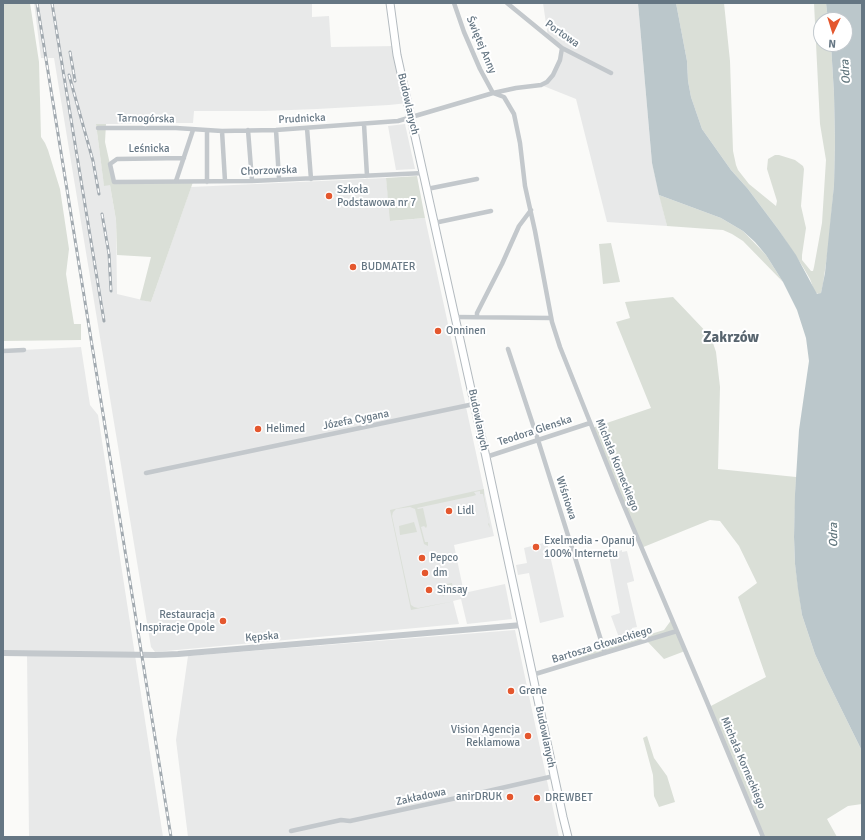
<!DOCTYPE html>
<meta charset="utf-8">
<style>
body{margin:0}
#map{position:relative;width:865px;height:840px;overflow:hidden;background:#fafaf8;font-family:Signika,sans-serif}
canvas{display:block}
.frame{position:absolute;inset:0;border:4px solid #657683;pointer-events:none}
.north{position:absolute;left:813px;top:12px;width:40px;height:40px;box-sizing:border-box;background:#fff;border:1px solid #c1c8cd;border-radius:50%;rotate:184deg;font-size:11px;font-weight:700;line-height:16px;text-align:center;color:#657683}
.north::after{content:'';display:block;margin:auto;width:14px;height:18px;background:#e4572e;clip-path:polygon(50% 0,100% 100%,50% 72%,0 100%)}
</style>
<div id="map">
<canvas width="865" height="840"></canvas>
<div class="frame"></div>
<div class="north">N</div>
</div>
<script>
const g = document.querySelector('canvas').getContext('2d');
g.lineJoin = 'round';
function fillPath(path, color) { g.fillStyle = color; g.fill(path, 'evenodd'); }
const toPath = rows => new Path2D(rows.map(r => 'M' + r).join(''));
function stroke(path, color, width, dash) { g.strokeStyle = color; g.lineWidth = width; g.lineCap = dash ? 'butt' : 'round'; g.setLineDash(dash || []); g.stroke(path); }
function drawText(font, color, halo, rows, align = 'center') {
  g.font = font + ' Signika,sans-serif'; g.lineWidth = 4; g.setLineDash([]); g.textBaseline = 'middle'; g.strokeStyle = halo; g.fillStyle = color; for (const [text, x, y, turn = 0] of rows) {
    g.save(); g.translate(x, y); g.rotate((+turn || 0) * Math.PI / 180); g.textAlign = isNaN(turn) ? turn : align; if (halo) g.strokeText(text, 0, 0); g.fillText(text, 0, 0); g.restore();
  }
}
fillPath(toPath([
 [34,3,312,3,312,17,329,16,331,47,396,46,408,103,389,105,317,109,265,111,194,111,193,123,157,123,154,116,149,116,146,124,96,124,104,185,110,185,116,220,117,294,151,302,191,187,386,178,391,221,425,218,494,536,454,545,464,593,505,584,512,619,467,624,461,599,453,601,459,624,155,652,151,647,54,58,41,58],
 [543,3,638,3,652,163,667,226,607,222,576,99,541,85,553,75,562,48,548,37],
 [405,124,415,169,396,170,388,126],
 [81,347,90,405,98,415,163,837,29,837,27,654,3,653,3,351],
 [547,542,564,617,540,623,529,573,518,575,516,565,527,563,524,548],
 [622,550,622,552,627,551,634,580,634,581,627,583,637,627,632,628,633,634,631,635,632,639,621,643,611,616,620,613,609,555],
 [515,630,559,837,188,837,176,740,188,656]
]), '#e8e9e9');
fillPath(toPath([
 [3,3,30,3,39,62,41,137,45,143,48,150,60,189,69,249,66,274,74,324,81,324,81,340,3,341],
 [676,3,724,3,730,61,733,151,736,165,738,170,749,184,776,206,777,201,767,169,768,159,775,155,779,155,795,160,803,166,804,169,801,206,806,228,802,255,802,260,811,271,813,271,814,267,822,223,826,160,820,124,814,3,826,3,828,20,821,20,821,44,831,44,834,94,835,142,834,185,829,242,823,284,821,293,819,294,815,293,810,279,803,267,778,229,748,189,731,170,702,129,691,97,688,81,687,61],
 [96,124,106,124,105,142,114,182,193,182,151,302,140,300,151,257,117,255,116,220,110,185,104,186],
 [417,176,425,218,390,221,386,178],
 [659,195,721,218,743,231,766,255,783,282,743,241,732,234,723,230,667,226],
 [611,243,620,282,603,284,599,244],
 [673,297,711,337,716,352,720,387,718,469,796,477,794,537,795,564,802,615,815,654,826,678,862,751,862,804,848,806,827,819,837,837,763,837,709,707,766,677,738,597,757,583,739,546,720,521,710,520,641,548,592,428,651,408,616,322,630,318,625,302],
 [484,489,484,496,490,528,488,524,489,523,483,494,480,494,480,491,474,492,476,495,473,496,417,508,418,509,423,508,427,526,426,528,424,526,421,527,425,542,428,542,428,546,424,544,415,509,410,507,396,509,393,512,392,516,411,605,414,607,418,608,455,601,411,610,390,510],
 [414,522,417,532,400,535,399,526],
 [452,583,454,594,452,595,451,593,444,595,443,597,440,585],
 [672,619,685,651,664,659,646,640,532,675,604,648,664,630],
 [647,736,654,758,667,776,675,802,659,807,654,796,653,775,643,738]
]), '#dadfd7');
fillPath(toPath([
 [638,3,676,3,687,61,688,81,691,97,702,129,731,170,748,189,778,229,796,255,817,294,821,293,825,273,834,185,835,142,834,94,831,44,845,44,845,20,828,20,826,3,862,3,862,751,826,678,815,654,802,615,798,589,795,564,794,537,795,494,799,430,809,361,806,338,797,310,783,282,766,255,755,242,743,231,721,218,659,195,652,163]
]), '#bbc7cb');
const secondary = toPath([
 [390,3,397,55,486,457,563,817,568,837]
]);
stroke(secondary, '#b3babf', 9);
stroke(toPath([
 [454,3,464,32,480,69,493,93],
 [507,3,562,48,611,73],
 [493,93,504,97,514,114,520,143,525,186,535,231,552,322,560,347,618,492,707,702,763,837],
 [364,124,367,176],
 [98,128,176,128,222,131,276,130,398,121,493,93,516,88,541,85,547,82,553,75,560,60,562,48],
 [307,128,311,179],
 [248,130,252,181],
 [276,130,279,179],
 [207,131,207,182],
 [222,131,225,181],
 [184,158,117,159,110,164,114,182,252,181,424,173],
 [176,181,193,130],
 [427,189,477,179],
 [434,223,491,211],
 [455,317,551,318],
 [477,317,477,313,502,264,519,226,531,210],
 [508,349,538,440,605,653],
 [3,351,24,350],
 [486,457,590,423],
 [146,473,474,404],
 [532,675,677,631],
 [291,831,341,820,350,821,475,794,554,776]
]), '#c3c8cc', 4.5);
stroke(toPath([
 [3,653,155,655,178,654,522,625]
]), '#c3c8cc', 6);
stroke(secondary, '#fff', 7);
const rail = toPath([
 [37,3,171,837],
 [52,3,104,321],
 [70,52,75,81],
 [69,75,93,161,99,194],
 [102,214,109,254,111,291]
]);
stroke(rail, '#a2aab0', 3);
stroke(rail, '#fff', 1.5, [4.5]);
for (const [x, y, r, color] of [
 [329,196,4,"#e4572e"],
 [353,267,4,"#e4572e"],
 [438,331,4,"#e4572e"],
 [258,429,4,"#e4572e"],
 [449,511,4,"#e4572e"],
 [536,547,4,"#e4572e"],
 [422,558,4,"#e4572e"],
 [425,573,4,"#e4572e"],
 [429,590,4,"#e4572e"],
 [223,621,4,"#e4572e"],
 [511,691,4,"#e4572e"],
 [528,736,4,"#e4572e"],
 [510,797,4,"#e4572e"],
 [537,798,4,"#e4572e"]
]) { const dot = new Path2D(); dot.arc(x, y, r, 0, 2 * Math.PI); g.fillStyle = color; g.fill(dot); stroke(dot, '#fff', 1.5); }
drawText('11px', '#657683', '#fff', [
 ["Portowa",562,34,35],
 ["Świętej Anny",481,45,67],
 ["Budowlanych",408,104,77],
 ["Tarnogórska",146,119,1],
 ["Prudnicka",302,119,-3],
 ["Leśnicka",149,149],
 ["Chorzowska",269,171,-2],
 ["Józefa Cygana",356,420,-11],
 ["Budowlanych",478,420,78],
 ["Teodora Glenska",535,431,-18],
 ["Michała Korneckiego",617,465,68],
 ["Wiśniowa",566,498,72],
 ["Kępska",262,637,-5],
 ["Bartosza Głowackiego",602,645,-17],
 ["Budowlanych",545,737,78],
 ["Michała Korneckiego",743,763,67],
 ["Zakładowa",421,797,-12]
]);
drawText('11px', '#657683', '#fff', [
 ["Szkoła",337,190],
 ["Podstawowa nr 7",337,203],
 ["BUDMATER",361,267],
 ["Onninen",446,331],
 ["Helimed",266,429],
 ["Lidl",457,511],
 ["Exelmedia - Opanuj",544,541],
 ["100% Internetu",544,554],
 ["Pepco",430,558],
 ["dm",433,573],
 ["Sinsay",437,590],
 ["Restauracja",215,615,"right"],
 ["Inspiracje Opole",215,628,"right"],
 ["Grene",519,691],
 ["Vision Agencja",520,730,"right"],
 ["Reklamowa",520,743,"right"],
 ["anirDRUK",502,797,"right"],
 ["DREWBET",545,798]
], 'left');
drawText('italic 12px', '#60757c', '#fff', [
 ["Odra",846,72,-94],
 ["Odra",834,535,-91]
]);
drawText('bold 15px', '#57646e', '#fff', [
 ["Zakrzów",731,338]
]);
</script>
